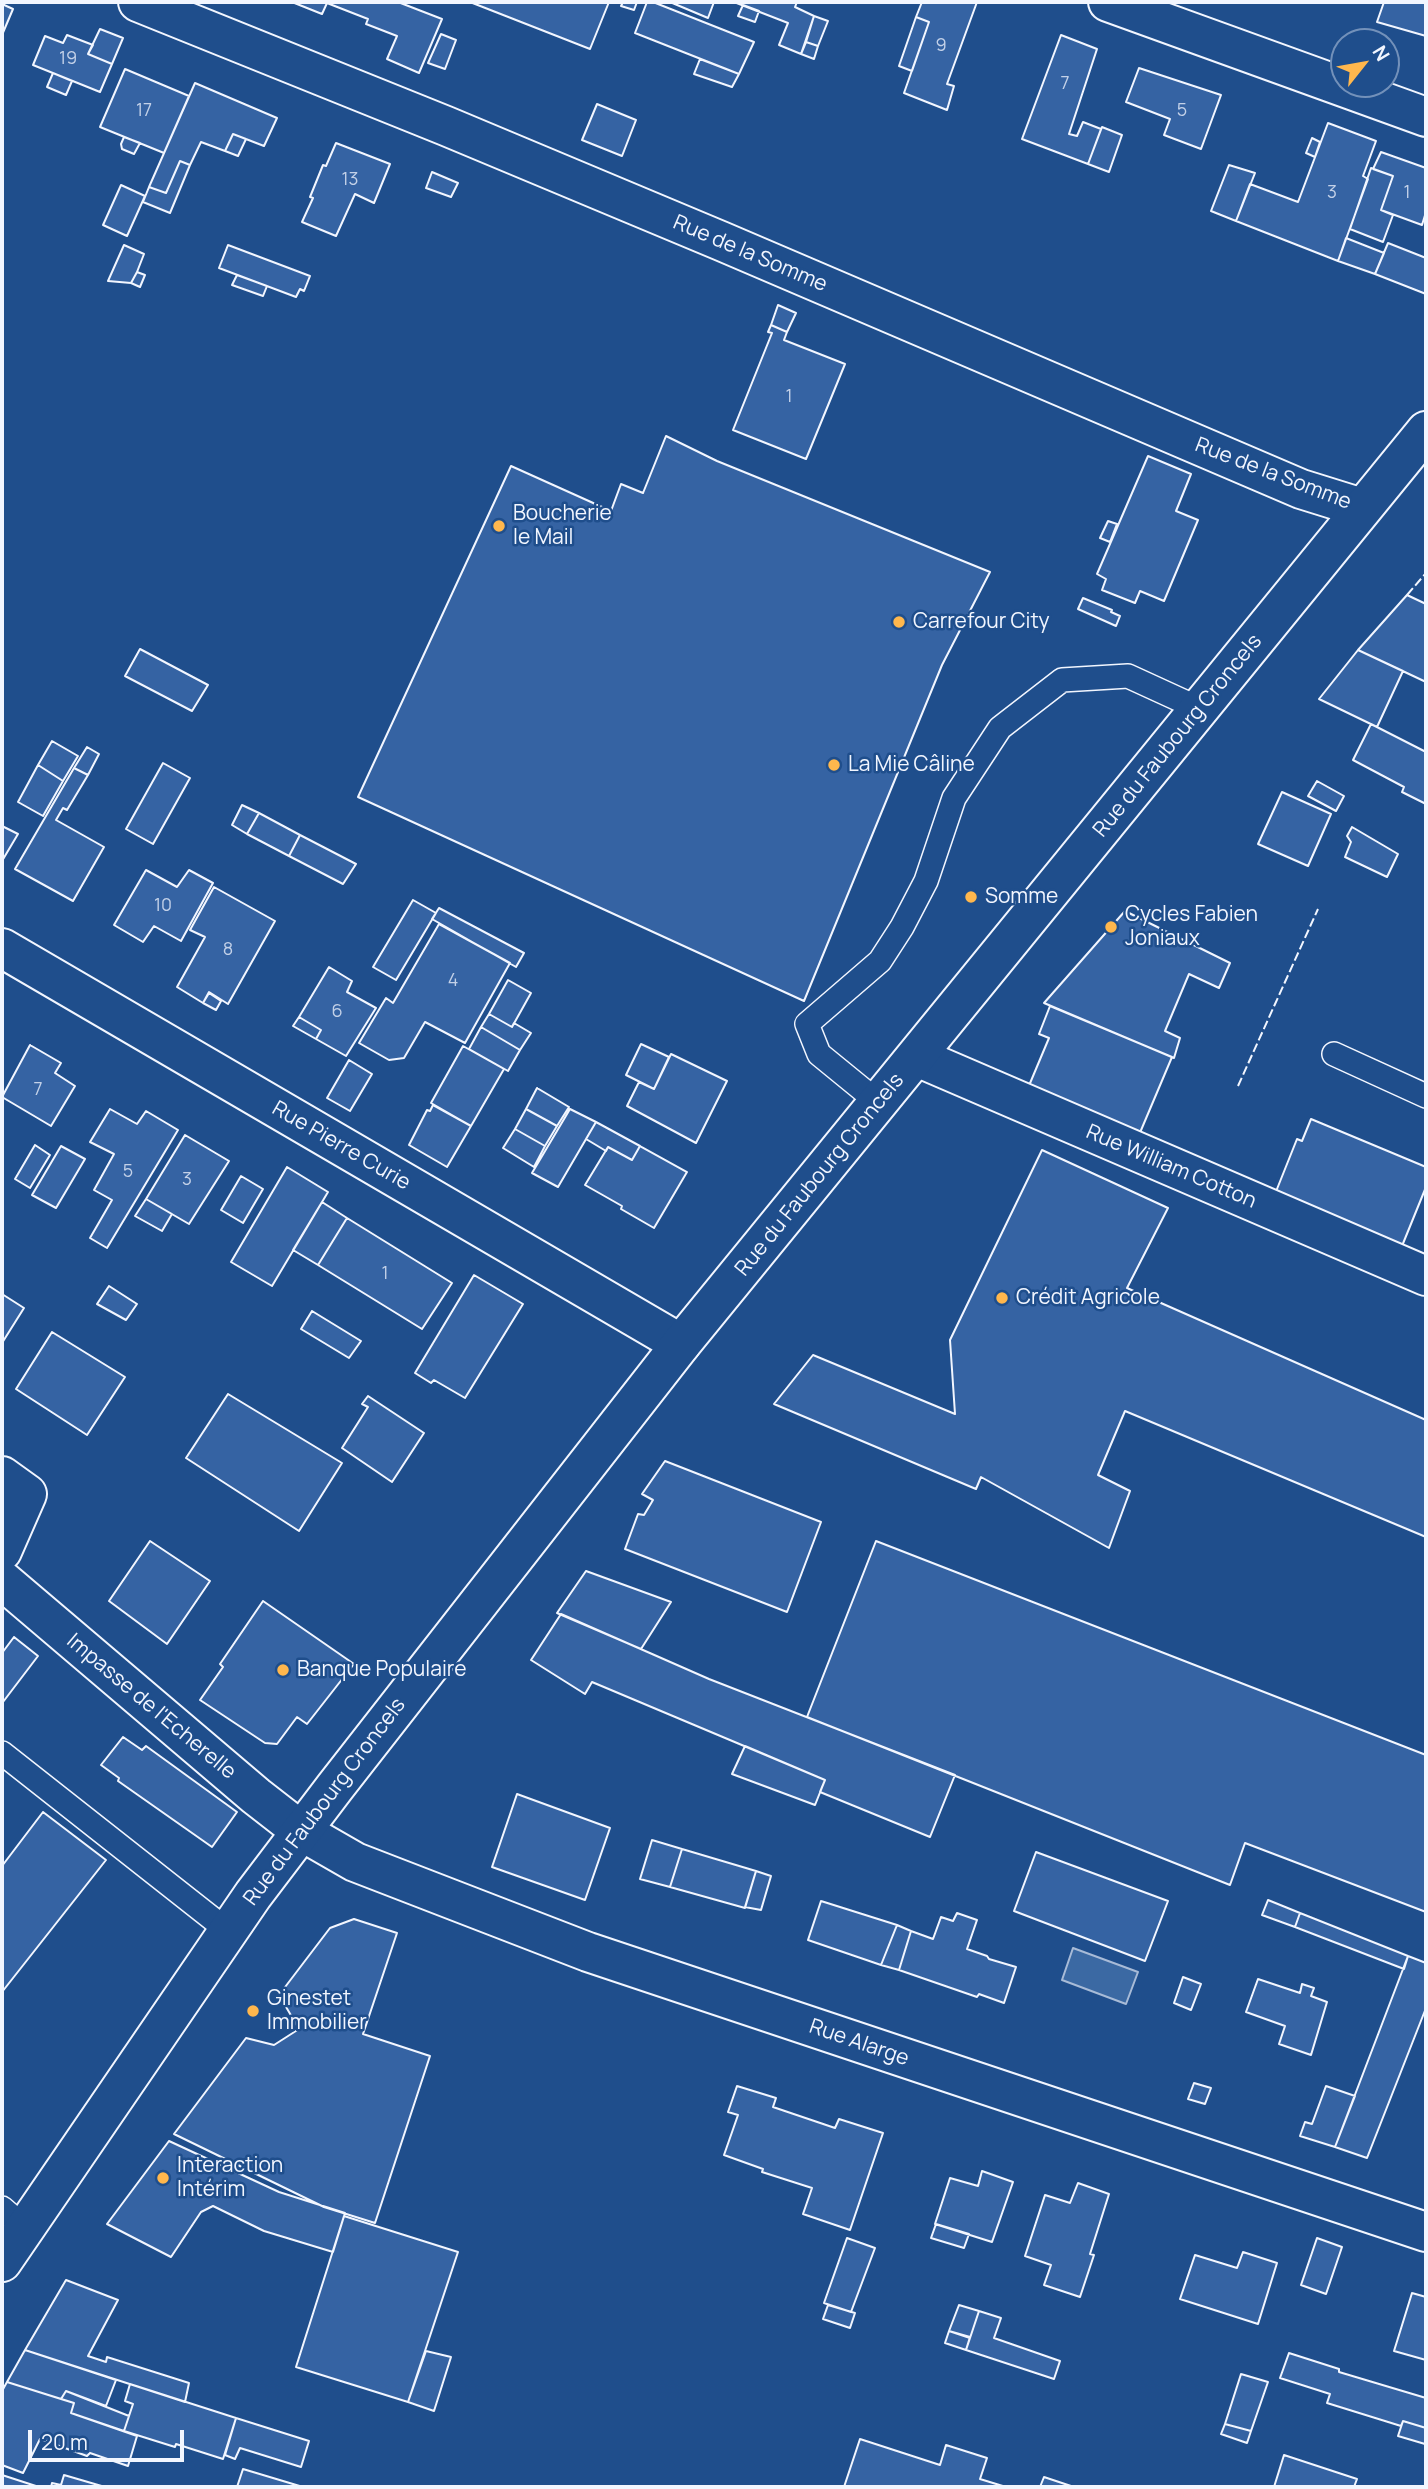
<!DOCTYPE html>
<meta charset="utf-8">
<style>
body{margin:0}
#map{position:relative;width:1428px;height:2489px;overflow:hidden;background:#1f4e8c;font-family:Manrope,sans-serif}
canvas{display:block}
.frame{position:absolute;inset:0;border:4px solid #f2f6ff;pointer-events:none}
.north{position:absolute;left:1330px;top:28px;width:70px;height:70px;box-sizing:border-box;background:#1f4e8c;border:2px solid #7391ba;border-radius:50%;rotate:59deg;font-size:19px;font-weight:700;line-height:28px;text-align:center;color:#f2f6ff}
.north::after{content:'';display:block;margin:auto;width:24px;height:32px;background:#ffb74d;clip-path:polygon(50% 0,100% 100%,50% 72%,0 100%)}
.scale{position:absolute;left:28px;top:2430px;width:156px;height:32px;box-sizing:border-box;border:4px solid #f2f6ff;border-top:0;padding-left:9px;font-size:21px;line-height:24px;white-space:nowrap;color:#f2f6ff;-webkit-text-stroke:5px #1f4e8c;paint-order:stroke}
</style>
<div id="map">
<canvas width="1428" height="2489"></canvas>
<div class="frame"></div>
<div class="north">N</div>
<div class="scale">20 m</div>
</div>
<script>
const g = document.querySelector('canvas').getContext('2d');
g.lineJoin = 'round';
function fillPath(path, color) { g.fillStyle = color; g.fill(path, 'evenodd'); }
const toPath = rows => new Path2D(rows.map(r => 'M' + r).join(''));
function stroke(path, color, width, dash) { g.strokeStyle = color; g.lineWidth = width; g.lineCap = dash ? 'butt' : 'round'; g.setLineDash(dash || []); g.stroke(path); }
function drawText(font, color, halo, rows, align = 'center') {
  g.font = font + ' Manrope,sans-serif'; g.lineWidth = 5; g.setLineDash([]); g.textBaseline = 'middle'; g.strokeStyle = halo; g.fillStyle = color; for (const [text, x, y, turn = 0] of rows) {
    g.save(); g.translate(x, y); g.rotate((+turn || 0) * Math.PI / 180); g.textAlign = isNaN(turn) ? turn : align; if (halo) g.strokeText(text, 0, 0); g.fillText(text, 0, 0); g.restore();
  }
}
const water = toPath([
 [1073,1948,1138,1972,1126,2004,1062,1980,1073,1948]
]);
fillPath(water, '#3b69a3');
stroke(water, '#a8bbd7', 2);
const building = toPath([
 [292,2,398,2,442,19,419,73,387,59,397,36,366,24,368,19,327,3,322,14,292,2],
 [470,2,609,2,590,49,470,2],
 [623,2,637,2,634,10,621,6,623,2],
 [647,2,653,2,754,42,739,74,635,33,647,2],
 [670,2,714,2,708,18,670,2],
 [734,2,797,2,795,7,814,16,801,54,779,45,788,23,734,2],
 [922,2,977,2,947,84,954,86,947,110,904,93,929,22,916,17,922,2],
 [1384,2,1426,2,1426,36,1377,22,1384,2],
 [2,4,13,9,2,35,2,4],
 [743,5,759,11,755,22,738,16,743,5],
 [814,16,828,21,818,46,806,42,814,16],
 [916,17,929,22,912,71,899,66,916,17],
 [100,29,123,38,112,64,88,54,100,29],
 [441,34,456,40,445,69,428,63,441,34],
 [67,35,93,45,88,54,112,64,100,92,33,65,45,36,63,43,67,35],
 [1061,35,1097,49,1069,134,1077,136,1083,122,1101,129,1088,164,1022,139,1061,35],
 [806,42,818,46,814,59,801,54,806,42],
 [700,59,739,74,732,87,694,74,700,59],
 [1139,68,1221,95,1201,149,1164,135,1170,119,1126,102,1139,68],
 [125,69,189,96,164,153,100,127,125,69],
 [53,73,72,81,66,95,47,87,53,73],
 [195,83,277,118,264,146,233,134,225,151,201,142,190,165,180,161,166,193,149,187,195,83],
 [597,104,636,120,622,156,582,140,597,104],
 [1328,123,1376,141,1363,176,1368,179,1338,261,1236,221,1250,184,1298,202,1328,123],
 [1102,127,1122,135,1109,172,1088,164,1102,127],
 [233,134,246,139,238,156,225,151,233,134],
 [124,137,140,143,134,154,122,149,121,144,124,137],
 [1312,138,1320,142,1315,157,1306,153,1312,138],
 [336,143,390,164,374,203,355,194,336,236,302,222,313,198,310,197,323,165,326,166,336,143],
 [1381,152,1426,168,1426,212,1422,225,1381,210,1393,176,1373,169,1381,152],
 [180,161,190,165,170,213,143,202,149,187,166,193,180,161],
 [1229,165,1255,173,1236,221,1211,211,1229,165],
 [1371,168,1393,176,1381,210,1393,215,1383,242,1350,229,1371,168],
 [432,172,458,183,451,197,426,188,432,172],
 [121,185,145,196,127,236,103,225,121,185],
 [1346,238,1384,253,1375,274,1338,261,1346,238],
 [1388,243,1426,258,1426,294,1375,274,1388,243],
 [124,245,144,254,137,272,131,283,108,281,124,245],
 [228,245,310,276,304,291,300,289,296,297,219,268,228,245],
 [137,272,145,275,140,287,131,283,137,272],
 [237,275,267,286,263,296,232,285,237,275],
 [778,305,796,313,787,332,771,325,778,305],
 [771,325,787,332,784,340,845,364,806,459,733,430,772,333,768,332,771,325],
 [666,436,717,461,990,572,942,665,804,1001,358,797,511,466,611,511,621,484,643,493,666,436],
 [1148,456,1191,474,1176,511,1198,520,1164,601,1140,591,1135,603,1102,590,1106,579,1097,574,1148,456],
 [1108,521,1117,524,1110,542,1100,538,1108,521],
 [1407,595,1426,604,1426,682,1358,650,1407,595],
 [1083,598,1112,610,1111,612,1120,616,1116,626,1078,609,1083,598],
 [140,649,208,685,192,711,125,676,140,649],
 [1358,650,1403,671,1377,727,1319,699,1358,650],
 [1371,724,1426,752,1426,804,1402,792,1404,787,1353,760,1371,724],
 [52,741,78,756,63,781,38,765,52,741],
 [87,747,99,754,88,775,74,768,87,747],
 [163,763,190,778,153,844,126,829,163,763],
 [38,765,63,781,43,816,18,802,38,765],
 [74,768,88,775,67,810,63,808,56,820,104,847,73,901,15,869,74,768],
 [1317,781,1344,796,1336,811,1308,796,1317,781],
 [1282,792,1331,814,1308,866,1258,844,1282,792],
 [242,805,259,813,247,834,232,825,242,805],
 [259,813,300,835,289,856,247,834,259,813],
 [2,826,18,834,2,861,2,826],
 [1352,827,1398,854,1387,877,1345,857,1351,842,1347,836,1352,827],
 [300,835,356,864,343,884,289,856,300,835],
 [146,870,177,887,189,870,213,883,181,941,154,926,143,942,114,925,146,870],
 [214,887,275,921,228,1004,209,992,203,1003,177,987,205,937,190,930,214,887],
 [413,900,436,913,396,980,373,967,413,900],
 [439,908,524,953,516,967,432,919,439,908],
 [1125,911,1230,963,1219,988,1189,974,1165,1031,1180,1038,1174,1058,1044,1003,1125,911],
 [439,924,510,963,465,1043,425,1022,404,1058,389,1060,359,1043,386,998,393,1003,439,924],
 [329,967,352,981,347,992,376,1008,346,1056,316,1039,321,1030,299,1017,329,967],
 [508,980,531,993,512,1027,489,1014,508,980],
 [209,993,221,1001,216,1010,203,1003,209,993],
 [1050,1006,1172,1057,1139,1135,1028,1088,1049,1038,1039,1034,1050,1006],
 [489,1014,512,1027,514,1023,531,1033,520,1050,481,1027,489,1014],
 [299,1017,321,1030,316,1039,293,1026,299,1017],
 [481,1027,520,1050,508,1071,469,1049,481,1027],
 [641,1044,669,1057,654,1089,626,1075,641,1044],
 [30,1045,61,1063,55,1073,75,1086,51,1126,2,1097,30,1045],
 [463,1046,504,1069,471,1126,431,1103,463,1046],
 [671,1054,727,1081,696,1143,627,1106,639,1082,654,1089,671,1054],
 [349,1060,372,1074,350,1111,327,1098,349,1060],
 [537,1088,569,1107,557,1126,526,1109,537,1088],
 [433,1105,471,1126,447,1167,409,1145,427,1110,430,1111,433,1105],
 [110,1109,137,1124,146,1111,178,1130,107,1248,90,1238,112,1200,94,1190,114,1154,90,1142,110,1109],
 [526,1109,557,1126,545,1146,515,1129,526,1109],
 [570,1109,596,1122,558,1187,532,1173,570,1109],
 [1311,1119,1426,1167,1426,1187,1402,1246,1275,1194,1297,1139,1302,1141,1311,1119],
 [596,1122,640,1146,632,1160,608,1147,606,1151,586,1139,596,1122],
 [515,1129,545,1146,534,1167,503,1148,515,1129],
 [185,1135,229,1161,189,1224,146,1199,185,1135],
 [35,1145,50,1155,30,1188,15,1179,35,1145],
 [61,1146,85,1159,56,1208,32,1195,61,1146],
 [640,1146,687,1172,654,1228,621,1209,622,1206,585,1185,608,1147,632,1160,640,1146],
 [1042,1150,1168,1208,1127,1288,1426,1420,1426,1537,1125,1411,1098,1475,1130,1491,1109,1548,981,1477,976,1489,774,1404,813,1355,955,1414,950,1340,1042,1150],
 [287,1167,328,1192,272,1286,231,1262,287,1167],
 [241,1176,263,1189,243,1223,221,1210,241,1176],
 [146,1199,172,1214,162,1231,135,1216,146,1199],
 [322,1202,347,1218,318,1265,293,1250,322,1202],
 [347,1218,452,1283,422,1329,318,1265,347,1218],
 [474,1275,523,1304,465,1398,434,1380,431,1383,415,1373,474,1275],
 [109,1286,137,1304,126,1320,97,1304,109,1286],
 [2,1294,24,1308,2,1343,2,1294],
 [312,1311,361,1341,349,1358,301,1329,312,1311],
 [52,1332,125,1377,87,1435,16,1389,52,1332],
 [228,1394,342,1463,299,1531,186,1458,228,1394],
 [368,1396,424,1433,392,1482,342,1448,368,1407,362,1404,368,1396],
 [665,1461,821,1522,787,1612,625,1549,638,1514,644,1515,653,1500,642,1494,665,1461],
 [150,1541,210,1581,167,1644,109,1601,150,1541],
 [876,1541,1426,1755,1426,1912,1245,1843,1230,1885,807,1717,876,1541],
 [586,1571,671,1602,641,1649,557,1613,586,1571],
 [263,1601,354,1664,307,1724,297,1717,277,1744,265,1743,200,1700,223,1667,220,1664,263,1601],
 [561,1614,709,1679,955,1775,930,1837,820,1792,825,1780,592,1682,585,1694,531,1660,561,1614],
 [14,1637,38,1656,3,1702,2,1653,14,1637],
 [123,1737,142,1750,146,1746,237,1812,212,1847,118,1781,119,1778,101,1765,123,1737],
 [745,1746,825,1780,815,1805,732,1774,745,1746],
 [517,1794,610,1828,585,1900,492,1867,517,1794],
 [43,1812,106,1860,2,1992,2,1866,43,1812],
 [652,1840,682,1849,670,1887,640,1879,652,1840],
 [682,1849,756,1871,745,1908,670,1887,682,1849],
 [1036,1852,1168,1901,1145,1961,1014,1911,1036,1852],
 [756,1871,771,1876,761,1910,745,1907,756,1871],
 [1268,1900,1300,1913,1295,1927,1262,1915,1268,1900],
 [821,1901,897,1925,881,1965,808,1940,821,1901],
 [957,1913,977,1920,967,1949,987,1956,989,1959,1016,1967,1004,2003,979,1994,977,1997,899,1970,911,1931,933,1939,941,1917,953,1921,957,1913],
 [1300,1913,1408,1956,1404,1969,1295,1927,1300,1913],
 [354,1919,397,1933,363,2034,430,2056,375,2223,324,2207,174,2134,246,2038,274,2045,299,2029,279,1995,330,1928,354,1919],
 [897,1925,911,1931,899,1970,881,1965,897,1925],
 [1408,1956,1426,1963,1426,2008,1367,2158,1335,2147,1408,1956],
 [1183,1977,1201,1984,1191,2010,1174,2003,1183,1977],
 [1258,1979,1300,1993,1302,1984,1314,1988,1311,1996,1327,2002,1311,2055,1279,2044,1285,2026,1246,2012,1258,1979],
 [1194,2083,1211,2088,1205,2104,1188,2099,1194,2083],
 [737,2086,776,2098,773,2107,835,2128,839,2119,883,2133,850,2230,803,2214,812,2188,762,2172,763,2169,724,2155,738,2115,728,2112,737,2086],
 [1326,2086,1355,2096,1335,2147,1300,2136,1305,2122,1312,2124,1326,2086],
 [169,2141,279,2192,345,2213,333,2252,264,2231,213,2206,201,2212,171,2257,107,2224,169,2141],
 [982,2171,1013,2182,992,2242,935,2224,950,2178,978,2186,982,2171],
 [1078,2183,1109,2194,1090,2254,1094,2255,1080,2297,1044,2285,1051,2265,1025,2256,1045,2195,1070,2203,1078,2183],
 [344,2216,458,2252,408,2402,296,2367,344,2216],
 [936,2224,969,2234,964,2248,931,2238,936,2224],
 [847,2238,875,2248,851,2312,824,2303,847,2238],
 [1317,2238,1342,2247,1326,2294,1301,2285,1317,2238],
 [1243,2252,1277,2263,1258,2324,1180,2299,1195,2255,1237,2268,1243,2252],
 [66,2280,118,2300,88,2356,106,2362,107,2357,189,2383,185,2402,25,2350,66,2280],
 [1412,2293,1426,2297,1426,2360,1394,2351,1412,2293],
 [828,2305,855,2313,850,2328,823,2319,828,2305],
 [959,2305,979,2311,970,2338,949,2331,959,2305],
 [979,2311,1001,2318,994,2338,1060,2361,1054,2379,966,2350,979,2311],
 [949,2331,970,2337,966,2350,945,2343,949,2331],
 [25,2350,116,2380,106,2406,66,2391,61,2399,7,2382,25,2350],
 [426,2351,451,2357,434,2411,408,2402,426,2351],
 [1289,2353,1339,2369,1339,2372,1426,2398,1426,2428,1403,2421,1401,2426,1327,2403,1330,2394,1280,2378,1289,2353],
 [1241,2374,1268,2382,1251,2431,1225,2424,1241,2374],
 [7,2382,74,2403,71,2413,137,2436,128,2466,90,2453,87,2456,40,2439,23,2473,2,2465,2,2391,7,2382],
 [130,2384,236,2418,223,2459,176,2444,175,2447,124,2431,133,2404,125,2401,130,2384],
 [66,2391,129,2416,124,2431,71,2413,74,2403,61,2399,66,2391],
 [236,2418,309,2441,301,2467,240,2448,235,2459,225,2455,236,2418],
 [1403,2421,1426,2428,1425,2444,1398,2436,1403,2421],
 [1225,2424,1251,2431,1247,2443,1221,2434,1225,2424],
 [860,2439,940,2465,946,2445,987,2458,980,2479,1006,2487,844,2487,860,2439],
 [1284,2455,1357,2479,1354,2487,1274,2487,1284,2455],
 [243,2469,303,2487,237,2487,243,2469],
 [2,2475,39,2487,2,2487,2,2475],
 [64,2475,105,2487,51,2487,52,2483,61,2485,64,2475],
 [1044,2477,1074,2487,1040,2487,1044,2477]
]);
fillPath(building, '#3563a3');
stroke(building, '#f2f6ff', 2);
const service = toPath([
 [1334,1054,1426,1096],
 [879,1103,819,1054,807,1024,880,961,902,927,926,881,954,798,1000,728,1062,680,1128,676,1200,709],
 [2,1753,228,1931],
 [2,2208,25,2228]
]);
const minor = toPath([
 [138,2,446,126,721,241,1301,489,1362,508],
 [1108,2,1426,117],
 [2,948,681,1344],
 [917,1057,1426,1276],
 [2,1476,27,1494,2,1551],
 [2,1580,256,1796,301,1831,355,1862,588,1952,1426,2232]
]);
const secondary = toPath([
 [2,2262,253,1895,335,1787,681,1344,1426,431]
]);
stroke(service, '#f2f6ff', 26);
stroke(minor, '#f2f6ff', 42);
stroke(secondary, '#f2f6ff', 42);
stroke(service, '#1f4e8c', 23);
stroke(minor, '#1f4e8c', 38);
stroke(secondary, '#1f4e8c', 38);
stroke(toPath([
 [1407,595,1426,573],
 [1238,1086,1318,909]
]), '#f2f6ff', 2, [9, 3.5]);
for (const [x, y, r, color] of [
 [499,526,7,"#ffb74d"],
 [899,622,7,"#ffb74d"],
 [834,765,7,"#ffb74d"],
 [971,897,7,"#ffb74d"],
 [1111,927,7,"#ffb74d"],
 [1002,1298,7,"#ffb74d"],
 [283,1670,7,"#ffb74d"],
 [253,2011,7,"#ffb74d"],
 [163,2178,7,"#ffb74d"]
]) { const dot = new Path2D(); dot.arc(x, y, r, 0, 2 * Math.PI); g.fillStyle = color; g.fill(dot); stroke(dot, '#1f4e8c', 2.5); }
drawText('18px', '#c3d1e8', null, [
 ["9",941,46],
 ["19",68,59],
 ["7",1065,84],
 ["17",144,111],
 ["5",1182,111],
 ["13",350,180],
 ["3",1332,193],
 ["1",1407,193],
 ["1",789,397],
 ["10",163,906],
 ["8",228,950],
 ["4",453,981],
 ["6",337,1012],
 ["7",38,1090],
 ["5",128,1172],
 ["3",187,1180],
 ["1",385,1274]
]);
drawText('21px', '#f2f6ff', '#1f4e8c', [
 ["Rue de la Somme",750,254,23],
 ["Rue de la Somme",1273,474,21],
 ["Rue du Faubourg Croncels",1178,736,-51],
 ["Rue Pierre Curie",341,1146,30],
 ["Rue William Cotton",1171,1167,23],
 ["Rue du Faubourg Croncels",820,1175,-51],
 ["Impasse de l'Echerelle",151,1707,40],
 ["Rue du Faubourg Croncels",325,1802,-53],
 ["Rue Alarge",859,2043,19]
]);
drawText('21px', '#f2f6ff', '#1f4e8c', [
 ["Boucherie",513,514],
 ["le Mail",513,538],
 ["Carrefour City",913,622],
 ["La Mie Câline",848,765],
 ["Somme",985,897],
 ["Cycles Fabien",1125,915],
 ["Joniaux",1125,939],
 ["Crédit Agricole",1016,1298],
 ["Banque Populaire",297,1670],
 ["Ginestet",267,1999],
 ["Immobilier",267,2023],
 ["Interaction",177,2166],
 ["Intérim",177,2190]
], 'left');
</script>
